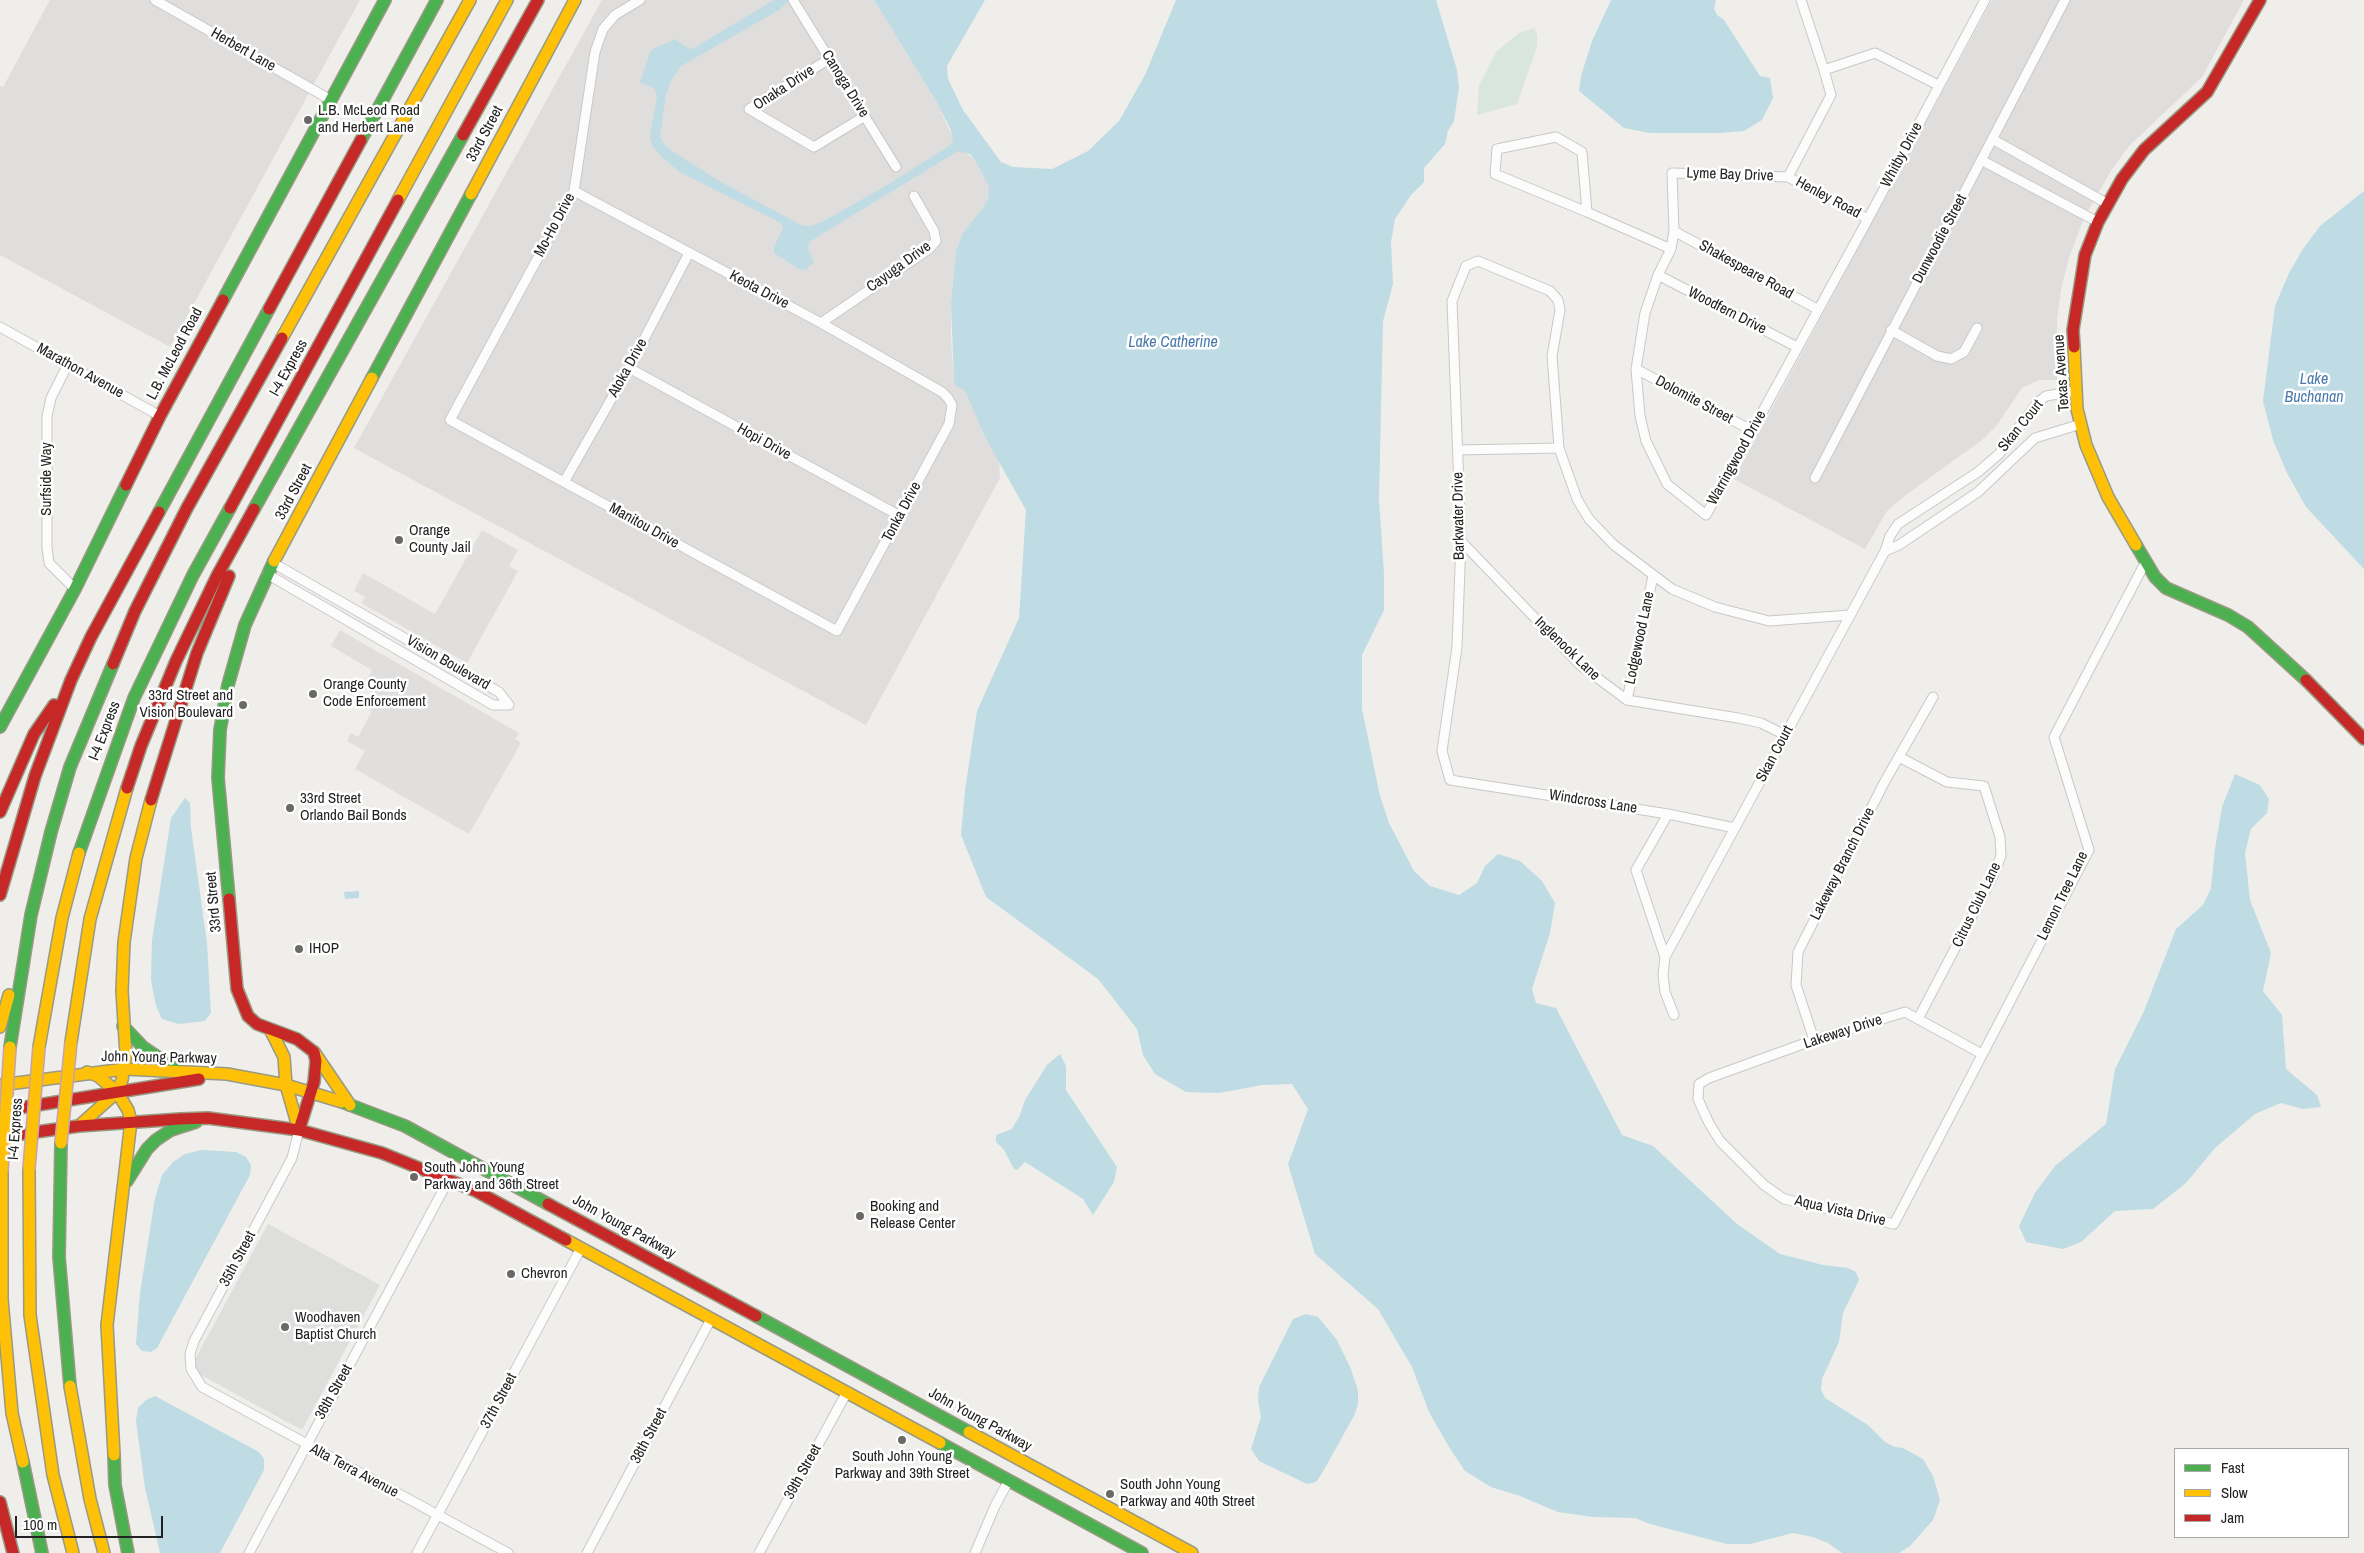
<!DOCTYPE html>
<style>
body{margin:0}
#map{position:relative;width:2364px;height:1553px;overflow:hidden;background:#f0eeeb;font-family:"Archivo Narrow",sans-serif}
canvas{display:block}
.legend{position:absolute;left:2174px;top:1448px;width:175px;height:90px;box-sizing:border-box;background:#fff;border:1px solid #a7a7a7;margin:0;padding:6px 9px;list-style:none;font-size:15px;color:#222}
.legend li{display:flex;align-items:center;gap:10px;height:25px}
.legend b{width:25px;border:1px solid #a7a7a7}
.scale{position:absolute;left:15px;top:1516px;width:148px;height:22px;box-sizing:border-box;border:2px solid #222;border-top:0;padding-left:6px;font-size:15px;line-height:18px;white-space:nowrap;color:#222;-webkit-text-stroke:4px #fff;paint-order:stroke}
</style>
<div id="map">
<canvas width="2364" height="1553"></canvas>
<ul class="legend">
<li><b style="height:6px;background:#4caf50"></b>Fast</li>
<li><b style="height:6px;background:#ffc107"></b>Slow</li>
<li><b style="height:6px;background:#c62828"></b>Jam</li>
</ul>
<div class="scale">100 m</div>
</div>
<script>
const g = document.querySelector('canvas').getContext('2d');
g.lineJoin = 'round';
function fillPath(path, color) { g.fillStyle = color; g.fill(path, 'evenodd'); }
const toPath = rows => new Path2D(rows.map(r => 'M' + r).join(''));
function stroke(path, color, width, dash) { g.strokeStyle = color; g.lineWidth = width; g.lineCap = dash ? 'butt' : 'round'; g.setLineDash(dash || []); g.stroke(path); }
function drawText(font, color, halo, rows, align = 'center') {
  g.font = font + ' "Archivo Narrow",sans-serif'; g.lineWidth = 5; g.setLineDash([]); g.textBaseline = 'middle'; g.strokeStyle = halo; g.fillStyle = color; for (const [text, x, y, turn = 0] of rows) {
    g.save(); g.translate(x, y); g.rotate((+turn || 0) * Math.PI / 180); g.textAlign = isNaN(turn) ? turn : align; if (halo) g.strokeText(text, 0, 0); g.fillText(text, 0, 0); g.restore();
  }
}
fillPath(toPath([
 [50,0,360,0,170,347,0,255,0,86,3,87],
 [602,0,874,0,936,101,953,137,964,151,975,160,989,187,989,196,985,205,962,234,956,251,951,303,951,339,954,384,965,390,986,439,999,460,1000,478,866,725,354,448],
 [1992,0,2244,0,2202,77,2129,146,2112,169,2084,218,2069,258,2062,285,2057,318,2057,380,2039,380,2022,388,1997,425,1982,440,1906,495,1887,511,1865,549,1734,479]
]), '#dfdedc');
fillPath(toPath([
 [268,1224,380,1285,302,1430,190,1369]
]), '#dededc');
fillPath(toPath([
 [1534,28,1537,35,1537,47,1517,104,1477,115,1479,85,1496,52,1519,33]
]), '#d9e6de');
fillPath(toPath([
 [482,530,518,550,509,566,518,571,467,663,361,603,365,597,354,591,363,573,435,614],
 [340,630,519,733,515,739,521,743,469,834,355,769,365,751,347,741,351,733,358,737,372,711,366,707,379,684,368,678,372,670,331,646]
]), '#e0dfde');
fillPath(toPath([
 [774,0,790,0,779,10,681,66,672,79,666,94,660,137,666,147,719,181,803,226,811,226,822,222,884,187,949,146,953,141,951,130,936,101,874,0,985,0,947,66,948,79,963,110,1001,162,1013,167,1052,169,1088,151,1119,121,1145,75,1176,0,1436,0,1457,70,1459,88,1454,121,1448,131,1445,144,1424,168,1424,182,1411,195,1395,219,1391,242,1393,284,1383,321,1379,499,1384,574,1384,610,1362,655,1362,709,1380,796,1389,823,1414,871,1430,886,1459,895,1477,883,1485,866,1498,854,1520,861,1542,881,1555,903,1550,933,1532,989,1536,1003,1556,1008,1622,1135,1653,1146,1737,1224,1780,1254,1823,1265,1848,1268,1856,1272,1859,1280,1843,1313,1839,1342,1822,1379,1821,1389,1825,1398,1868,1425,1885,1442,1895,1447,1903,1448,1923,1459,1933,1476,1940,1500,1933,1520,1910,1546,1899,1553,1842,1553,1828,1543,1813,1537,1793,1533,1750,1544,1727,1544,1650,1524,1635,1518,1593,1517,1558,1512,1520,1496,1491,1487,1465,1471,1449,1447,1429,1412,1412,1367,1378,1309,1315,1254,1288,1164,1308,1109,1292,1084,1262,1085,1219,1093,1186,1092,1155,1074,1143,1055,1137,1029,1098,979,986,897,961,835,965,790,977,711,1019,618,1026,510,986,439,965,391,954,384,951,303,956,251,962,234,985,205,989,196,989,187,975,160,970,154,958,151,809,242,808,249,814,262,806,270,799,269,774,253,774,247,783,228,781,223,680,172,663,158,653,147,650,137,657,97,655,89,640,82,651,50,675,39,689,49,694,48],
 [1611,0,1716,0,1714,9,1717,15,1724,20,1760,76,1770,78,1773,98,1762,120,1744,131,1721,133,1650,133,1624,128,1579,91,1581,76,1592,41],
 [2364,191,2364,569,2306,507,2287,473,2273,440,2263,401,2275,306,2289,273,2303,249,2320,226],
 [2235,774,2260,785,2269,799,2267,813,2251,829,2245,853,2250,900,2271,953,2263,991,2282,1015,2286,1069,2317,1095,2321,1107,2303,1109,2281,1103,2255,1114,2215,1148,2186,1183,2153,1209,2115,1211,2081,1242,2063,1249,2026,1242,2019,1226,2035,1193,2055,1166,2106,1124,2115,1069,2144,1011,2176,929,2203,905,2211,888,2215,849,2222,807],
 [185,798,190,803,191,828,207,943,211,1013,205,1021,178,1024,162,1019,156,1006,151,980,152,940,171,818],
 [359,891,359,898,345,899,344,892],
 [1060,1054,1066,1066,1066,1090,1117,1167,1114,1182,1093,1215,1083,1199,1025,1162,1017,1170,1014,1169,1004,1150,996,1142,996,1135,1012,1129,1020,1115,1025,1100,1047,1065],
 [201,1150,236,1152,246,1157,251,1165,250,1175,157,1348,151,1352,142,1351,136,1344,140,1293,155,1198,162,1175,173,1162,185,1154],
 [1306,1314,1318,1317,1337,1340,1351,1369,1358,1391,1358,1404,1355,1414,1321,1475,1316,1482,1307,1484,1259,1461,1251,1449,1261,1417,1258,1400,1259,1387,1293,1319],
 [155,1396,259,1452,264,1459,264,1470,220,1553,160,1553,145,1488,136,1421,138,1408,146,1400]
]), '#bfdbe3');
const street = toPath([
 [155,0,331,100],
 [793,0,896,167],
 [1801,0,1824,70],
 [829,59,749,109,814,147,865,116],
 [1556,137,1582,152,1587,212,1495,174,1497,149,1556,137],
 [1992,139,2108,204],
 [1981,160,2098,222],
 [1788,177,1831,95,1824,70,1875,53,1938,85],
 [574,191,821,323,942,392,948,398,952,405,949,424,837,631,450,420,574,191,595,52,603,29,615,15,640,0],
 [1587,212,1671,249],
 [1868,219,1788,177,1672,173,1674,231,1671,249,1658,275,1645,313,1636,369,1640,416,1646,441,1667,484,1706,515,1868,219,1985,0],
 [1674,231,1817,309],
 [1658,275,1797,347],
 [821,323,929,249,936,241,934,231,914,196],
 [0,327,160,416],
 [1891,330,1937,356,1951,359,1964,352,1977,328],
 [68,364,51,398,47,416,47,548,49,563,75,589],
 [629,368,900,516],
 [1636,369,1753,431],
 [1458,450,1559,448],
 [1815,478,2065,0],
 [564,482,629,368,689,253],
 [1461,541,1580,665,1627,700,1738,718,1761,723,1785,735],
 [1885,551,1899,545,1978,492,2035,438,2081,424],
 [273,563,499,692,509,705],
 [267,574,493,705,509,705],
 [1627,700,1653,576],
 [1899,757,1947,782,1984,786,2000,837,2001,856,1993,876,1918,1019],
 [1735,828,1668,814,1450,780,1442,751,1457,647,1461,541,1452,301,1466,266,1478,261,1550,291,1558,300,1560,310,1552,356,1559,448,1577,499,1589,519,1614,545,1672,589,1715,607,1769,621,1850,615],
 [1665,957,1636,870,1668,814],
 [1674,1015,1665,992,1663,975,1665,957,1885,551,1890,536,1898,524,1978,472,1999,454,2038,402,2046,396,2075,391],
 [1814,1040,1796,985,1798,952,1885,781,1933,697],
 [1982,1054,1905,1012,1814,1040,1709,1078,1699,1084,1698,1099,1709,1123,1720,1141,1764,1185,1784,1199,1894,1224,2089,850,2054,737,2146,561],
 [299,1130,292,1158,194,1341,190,1354,191,1369,202,1387,508,1553],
 [249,1553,449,1179],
 [417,1553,581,1248],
 [587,1553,711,1319],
 [759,1553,847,1392],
 [975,1553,995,1506,1009,1480]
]);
const fast = toPath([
 [361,140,437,0],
 [223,300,385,0],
 [372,378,471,194],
 [254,509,463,135],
 [159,512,269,309],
 [2136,545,2155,577,2166,588,2228,615,2248,627,2306,680],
 [0,727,75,589,126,485],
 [79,853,134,698,193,575,230,508],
 [229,899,218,778,220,730,228,685,245,625,274,561],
 [123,1026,143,1047,177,1070],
 [10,1047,31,915,51,832,70,767,113,664],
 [342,1102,405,1126,548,1204],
 [61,1143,59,1257,70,1386],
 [127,1181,147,1149,156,1140,171,1130,196,1122],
 [756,1316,969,1432],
 [940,1443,1142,1553],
 [114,1455,115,1485,128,1553],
 [23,1462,42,1553]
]);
const slow = toPath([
 [471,194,575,0],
 [398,200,507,0],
 [282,338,470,0],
 [2074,347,2077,409,2086,445,2108,497,2136,545],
 [274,561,372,378],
 [0,1027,9,995],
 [271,1031,284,1057,286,1085,299,1130],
 [71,1042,90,919,127,788],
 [39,1047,62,918,79,853],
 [314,1052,350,1105],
 [125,1069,227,1074,286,1085,342,1102],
 [87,1072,98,1076,117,1092,128,1110,131,1121,107,1325,114,1455],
 [0,1085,125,1069],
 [79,1126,117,1092,122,1080,126,1055,122,991,124,942,136,858,151,800],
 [29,1169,30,1315,53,1475,73,1553],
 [2,1171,2,1299,12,1413,23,1462],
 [566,1240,940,1443],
 [70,1386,90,1499,104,1553],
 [969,1432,1192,1553]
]);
const jam = toPath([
 [463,135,538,0],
 [269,309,361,140],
 [2074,347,2073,330,2085,255,2098,222,2122,179,2144,150,2207,92,2260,0],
 [126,485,160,416,223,300],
 [230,508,398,200],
 [113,664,135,611,187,508,282,338],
 [2306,680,2364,739],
 [127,788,141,746,176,661,217,576,254,509],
 [151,800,197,653,229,576],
 [0,812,34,734,54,705],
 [0,895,35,776,71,680,91,637,159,512],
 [229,899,237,989,248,1016,257,1024,297,1039,314,1052,316,1061,314,1082,299,1130],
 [0,1111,199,1079],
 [180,1119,208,1118,299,1130,382,1153,476,1191,566,1240],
 [0,1137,79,1126,180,1119],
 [548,1204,756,1316],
 [0,1502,13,1553]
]);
stroke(street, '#c9c8c7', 11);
stroke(fast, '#999a82', 14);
stroke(slow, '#999a82', 14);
stroke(jam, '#999a82', 14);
stroke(street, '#fdfcfc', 9);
stroke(fast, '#4caf50', 11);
stroke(slow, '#ffc107', 11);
stroke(jam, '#c62828', 11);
const slowBridge = toPath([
 [61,1143,71,1042],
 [29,1169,39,1047],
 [2,1171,10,1047]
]);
stroke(slowBridge, '#c5a2ac', 14, []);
stroke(slowBridge, '#ffc107', 11);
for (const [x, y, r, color] of [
 [308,120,5,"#6a6968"],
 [399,540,5,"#6a6968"],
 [313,694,5,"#6a6968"],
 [243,705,5,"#6a6968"],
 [290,808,5,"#6a6968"],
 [299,949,5,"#6a6968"],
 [414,1177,5,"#6a6968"],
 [860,1216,5,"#6a6968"],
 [511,1274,5,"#6a6968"],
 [285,1327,5,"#6a6968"],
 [902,1440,5,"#6a6968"],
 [1110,1494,5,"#6a6968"]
]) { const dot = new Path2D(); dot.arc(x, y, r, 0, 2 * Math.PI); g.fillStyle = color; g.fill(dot); stroke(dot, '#fff', 2); }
drawText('15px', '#222', '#fff', [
 ["Herbert Lane",243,50,30],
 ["Canoga Drive",845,84,58],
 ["Onaka Drive",784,88,-33],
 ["33rd Street",485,134,-62],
 ["Whitby Drive",1902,155,-62],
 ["Lyme Bay Drive",1730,175,2],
 ["Henley Road",1828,198,28],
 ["Mo-Ho Drive",555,225,-62],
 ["Dunwoodie Street",1940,239,-62],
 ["Cayuga Drive",899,267,-36],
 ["Shakespeare Road",1746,270,29],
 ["Keota Drive",759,290,28],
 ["Woodfern Drive",1727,311,27],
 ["L.B. McLeod Road",175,354,-62],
 ["I-4 Express",289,368,-61],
 ["Atoka Drive",628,368,-61],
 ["Marathon Avenue",80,371,29],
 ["Texas Avenue",2062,373,-94],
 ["Dolomite Street",1694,400,28],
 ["Skan Court",2021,426,-51],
 ["Hopi Drive",764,442,29],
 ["Warringwood Drive",1737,458,-61],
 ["Surfside Way",47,479,-90],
 ["33rd Street",294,492,-62],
 ["Tonka Drive",902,512,-62],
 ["Barkwater Drive",1459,516,-91],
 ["Manitou Drive",644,526,29],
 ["Lodgewood Lane",1640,638,-78],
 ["Inglenook Lane",1567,649,44],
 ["Vision Boulevard",448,663,30],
 ["I-4 Express",105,731,-69],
 ["Skan Court",1775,754,-62],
 ["Windcross Lane",1593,802,9],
 ["Lakeway Branch Drive",1843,864,-63],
 ["Lemon Tree Lane",2063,896,-64],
 ["33rd Street",214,902,-95],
 ["Citrus Club Lane",1977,905,-64],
 ["Lakeway Drive",1843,1032,-18],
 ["John Young Parkway",159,1058,1],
 ["I-4 Express",16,1129,-86],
 ["Aqua Vista Drive",1840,1211,13],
 ["John Young Parkway",624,1227,29],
 ["35th Street",238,1259,-62],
 ["36th Street",334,1392,-61],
 ["37th Street",499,1401,-62],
 ["John Young Parkway",980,1420,29],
 ["38th Street",649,1436,-62],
 ["Alta Terra Avenue",354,1471,28],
 ["39th Street",803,1472,-61]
]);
drawText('15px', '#222', '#fff', [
 ["L.B. McLeod Road",318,111],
 ["and Herbert Lane",318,128],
 ["Orange",409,531],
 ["County Jail",409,548],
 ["Orange County",323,685],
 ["Code Enforcement",323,702],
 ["33rd Street and",233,696,"right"],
 ["Vision Boulevard",233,713,"right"],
 ["33rd Street",300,799],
 ["Orlando Bail Bonds",300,816],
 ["IHOP",309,949],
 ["South John Young",424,1168],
 ["Parkway and 36th Street",424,1185],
 ["Booking and",870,1207],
 ["Release Center",870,1224],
 ["Chevron",521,1274],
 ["Woodhaven",295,1318],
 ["Baptist Church",295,1335],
 ["South John Young",902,1457,"center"],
 ["Parkway and 39th Street",902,1474,"center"],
 ["South John Young",1120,1485],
 ["Parkway and 40th Street",1120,1502]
], 'left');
drawText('italic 16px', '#4a7aab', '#fff', [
 ["Lake Catherine",1173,343],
 ["Lake",2314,380],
 ["Buchanan",2314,398]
]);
</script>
